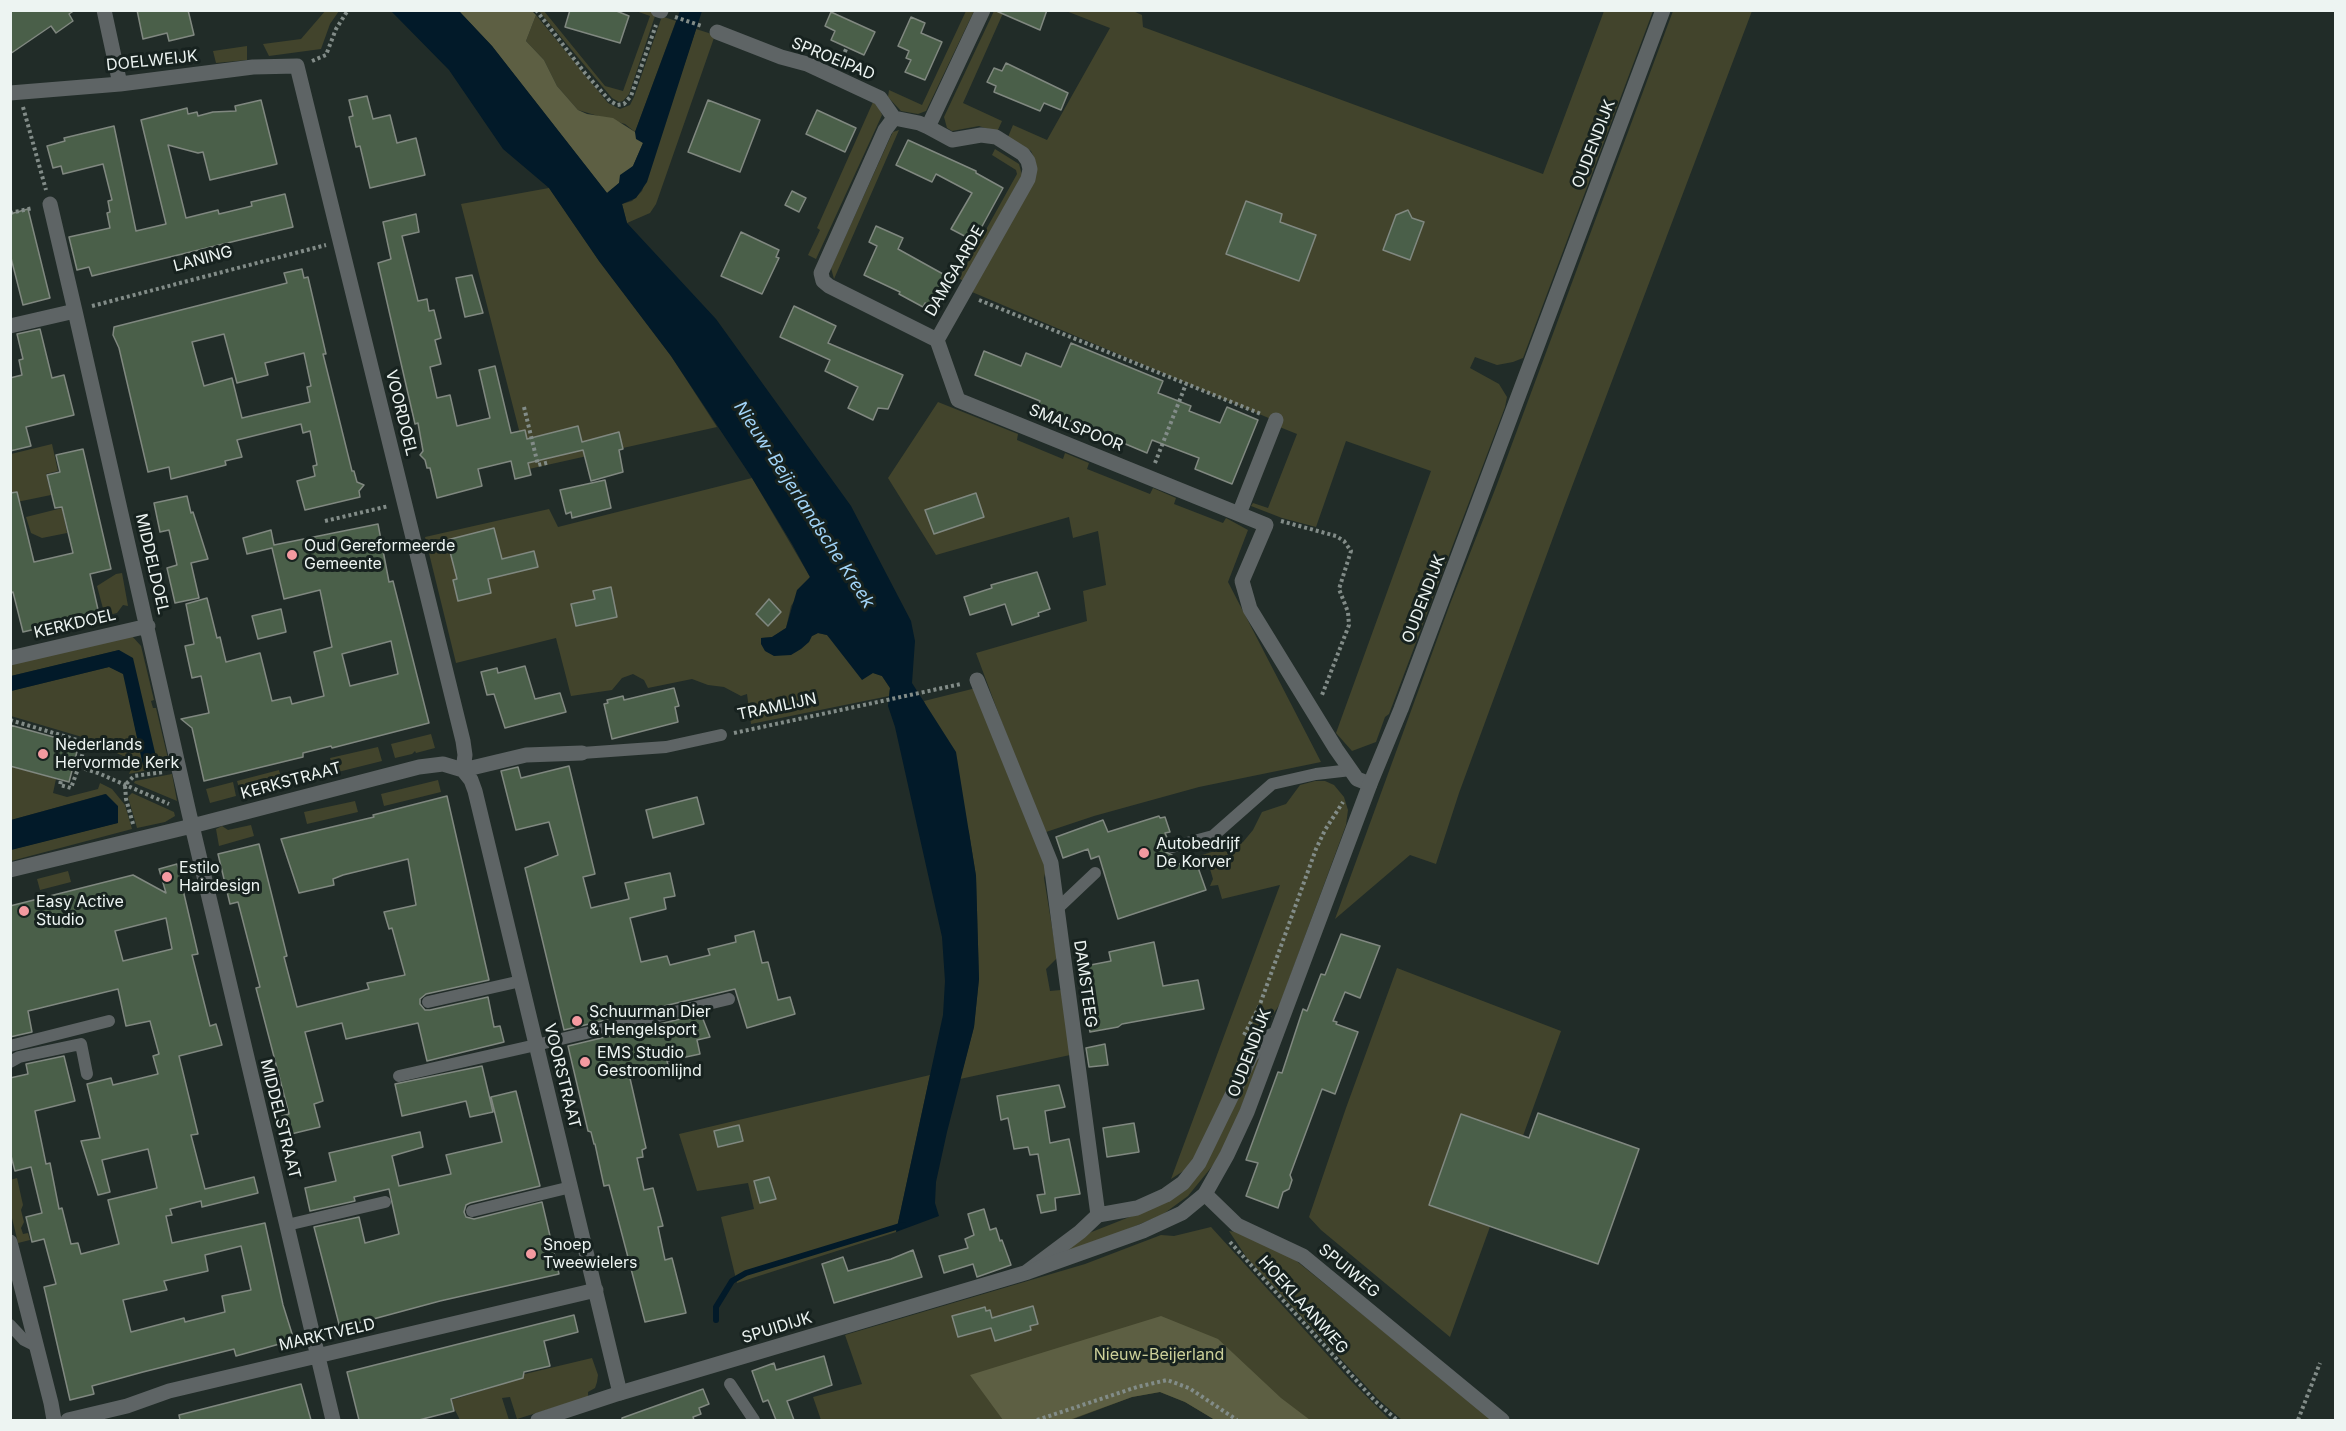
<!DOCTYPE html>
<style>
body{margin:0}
#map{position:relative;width:2346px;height:1431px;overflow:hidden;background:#212c28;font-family:Inter,sans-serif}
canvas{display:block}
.frame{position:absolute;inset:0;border:12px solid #edf4f2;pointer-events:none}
</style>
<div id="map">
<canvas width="2346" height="1431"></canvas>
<div class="frame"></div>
</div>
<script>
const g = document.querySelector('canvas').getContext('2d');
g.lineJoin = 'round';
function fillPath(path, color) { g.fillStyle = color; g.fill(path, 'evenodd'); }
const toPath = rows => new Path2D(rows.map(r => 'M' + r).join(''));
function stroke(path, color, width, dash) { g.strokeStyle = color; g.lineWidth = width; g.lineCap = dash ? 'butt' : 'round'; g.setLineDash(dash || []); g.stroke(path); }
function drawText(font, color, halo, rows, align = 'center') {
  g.font = font + ' Inter,sans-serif'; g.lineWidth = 6; g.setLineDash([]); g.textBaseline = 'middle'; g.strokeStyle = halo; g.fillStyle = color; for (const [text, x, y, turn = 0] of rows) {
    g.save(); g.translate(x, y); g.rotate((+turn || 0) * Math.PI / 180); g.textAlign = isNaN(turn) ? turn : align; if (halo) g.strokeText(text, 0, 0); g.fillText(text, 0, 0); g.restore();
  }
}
fillPath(toPath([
 [326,10,339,11,330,24,321,49,269,56,263,44,301,39],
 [539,11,544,11,605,86,623,91,650,16,636,11,651,11,655,16,629,94,623,101,619,102,612,98],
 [966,11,974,11,926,111,918,114,901,111,888,97,889,90,922,105],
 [994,11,1004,11,963,103,1002,121,997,132,979,126,952,131,947,128,944,117],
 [1066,11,1133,11,1142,15,1143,27,1543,174,1604,11,1653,11,1523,358,1513,362,1497,365,1475,357,1470,368,1499,384,1507,397,1505,407,1389,714,1385,717,1376,742,1352,751,1336,733,1431,471,1346,441,1316,527,1282,518,1251,506,1253,503,1268,508,1297,434,1277,426,1278,422,972,292,1036,167,1035,160,1031,151,1008,137,1013,125,1047,140,1110,28],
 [1673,11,1752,11,1565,505,1459,793,1436,864,1410,855,1335,919,1450,604,1496,487],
 [536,15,608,103,620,109,630,105,634,97,661,19,664,17,676,21,635,132,625,124,578,110,557,86,544,60,526,41],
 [696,29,715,35,656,204,650,213,627,223,622,204,632,201,642,191],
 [247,46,247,60,216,63,213,51],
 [873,102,878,105,882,115,816,259,808,255,820,230,817,228],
 [899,130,834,279,831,268,890,138,893,132],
 [995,149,1019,164,1022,175,963,281,959,278,1017,174,1016,170,992,155],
 [549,188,599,261,671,356,717,427,529,469,461,204],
 [938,402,1018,434,1017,440,1063,459,1065,453,1089,463,1087,469,1150,494,1153,488,1176,498,1174,504,1223,523,1226,518,1248,530,1228,582,1321,762,1199,787,1094,816,1043,833,976,653,1087,621,1083,591,1106,585,1098,531,1073,538,1069,517,936,555,888,478],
 [52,444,58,471,46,474,51,495,12,503,11,454],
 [752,478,810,577,791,606,786,628,772,637,761,638,812,636,818,633,827,635,873,673,882,676,890,688,889,696,751,724,747,694,741,696,724,687,708,685,692,679,648,688,644,680,633,674,622,678,612,690,571,696,556,638,456,663,425,537,549,509,558,527],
 [62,508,67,533,42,538,31,533,26,517],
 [122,573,128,606,123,605,117,613,105,616,97,586,116,574],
 [132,636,141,646,154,700,151,701,153,708,156,708,170,767,161,767,156,764,119,650,11,676,10,661],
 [109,667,124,674,143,765,152,766,153,769,129,774,134,761,82,737,11,716,11,691],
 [976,688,1046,869,1044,878,1057,958,1046,969,1050,991,1061,990,1070,1055,960,1079,974,1027,979,979,976,876,969,832,924,701],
 [431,734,435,748,416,753,415,751,412,754,395,758,391,744],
 [378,747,382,761,334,773,330,758],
 [11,766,56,779,53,793,67,797,98,789,100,783,112,789,125,805,132,829,11,861,10,850,117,823,118,807,105,794,11,820],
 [279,770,283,785,241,795,237,781],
 [172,774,177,801,134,783,135,781],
 [438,780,441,792,384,806,381,794],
 [1315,781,1325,781,1334,785,1344,797,1348,810,1346,825,1280,1004,1256,1040,1202,1149,1185,1170,1171,1179,1280,885,1222,899,1218,885,1210,886,1213,879,1210,869,1199,856,1243,842,1253,830,1262,812,1286,804,1300,785],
 [233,782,236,796,210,803,206,789],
 [132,793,174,812,175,816,165,822,137,828,128,797],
 [355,801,358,812,307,824,304,812],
 [251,825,254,836,219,846,216,829,222,826,228,830],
 [68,871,71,882,40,890,37,879],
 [1397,968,1561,1031,1450,1337,1321,1230,1309,1217,1346,1108],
 [1262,1052,1233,1129,1214,1164,1188,1196,1162,1215,1050,1261,1084,1235,1132,1216,1189,1183,1243,1082],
 [930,1075,896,1232,737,1283,721,1217,754,1209,748,1183,697,1191,679,1134],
 [17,1178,23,1205,21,1210,24,1222,21,1228,23,1234,28,1233,30,1240,18,1243,11,1214,10,1180],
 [1211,1227,1352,1382,1390,1420,1215,1420,1185,1402,1160,1392,1132,1397,1071,1420,821,1420,813,1397,862,1384,845,1335,1085,1264,1161,1235,1174,1236],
 [1229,1231,1242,1233,1294,1259,1493,1420,1402,1420,1378,1399,1247,1258],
 [592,1358,598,1375,597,1382,595,1388,588,1392,588,1397,517,1419,510,1397,502,1398,509,1420,460,1420,454,1408,452,1400,500,1385,508,1378]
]), '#42442c');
fillPath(toPath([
 [459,11,532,11,536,15,526,41,544,60,557,86,578,110,587,114,613,118,635,132,643,143,633,166,619,183,607,193,492,46],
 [1161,1316,1218,1339,1281,1398,1310,1420,1215,1420,1185,1402,1160,1392,1132,1397,1069,1420,1003,1420,970,1375]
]), '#5d5f43');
fillPath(toPath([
 [391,11,459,11,492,46,607,193,619,183,620,175,633,166,643,143,636,139,635,132,680,11,702,11,647,182,636,198,622,204,627,223,716,319,851,506,911,621,915,641,912,683,956,752,976,876,979,979,974,1027,947,1132,936,1182,935,1203,939,1216,896,1232,943,1015,945,981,942,937,895,727,888,706,890,688,882,676,873,673,862,680,827,635,818,633,812,636,809,642,801,649,791,655,774,656,765,651,761,644,761,638,772,637,786,628,797,590,810,577,792,544,752,478,671,356,599,261,549,188,503,149,449,70],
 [119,650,133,658,157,761,152,766,143,765,123,674,109,667,11,691,11,676],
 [106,794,118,806,118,823,11,850,11,820]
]), '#021a29');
stroke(toPath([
 [716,1320,716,1307,732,1281,746,1273,903,1225]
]), '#021a29', 6);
const building = toPath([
 [10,10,75,10,69,14,73,21,56,33,51,26,10,54,10,10],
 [137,10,188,10,194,35,169,41,167,33,143,39,137,10],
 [570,10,614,10,629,16,620,43,565,27,570,10],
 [994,10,1047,10,1040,30,994,10],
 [831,12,875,32,864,55,831,40,835,31,825,26,831,12],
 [911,17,925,23,921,33,942,42,925,80,905,72,911,60,906,58,909,51,898,46,911,17],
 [1006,63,1068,93,1061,110,1044,103,1040,111,994,92,996,86,987,82,994,68,1002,71,1006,63],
 [367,96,373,119,390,115,397,143,416,138,425,175,370,188,360,146,356,147,349,117,353,116,349,100,367,96],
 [261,100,277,164,210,180,203,152,198,153,168,145,186,218,218,210,219,214,252,206,251,202,285,194,293,227,92,276,89,267,77,270,69,237,110,228,107,213,110,212,108,201,112,200,103,164,63,174,61,166,53,168,47,146,65,141,64,138,114,126,136,231,166,224,141,120,187,108,188,114,197,112,198,116,213,112,236,111,235,106,261,100],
 [708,100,760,120,740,172,688,152,708,100],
 [817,110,856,128,845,152,806,134,817,110],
 [908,140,976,171,976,173,1003,188,974,241,951,229,972,193,936,174,932,182,896,165,908,140],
 [792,191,806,198,799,212,785,205,792,191],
 [1246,201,1282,214,1280,222,1316,235,1299,281,1226,254,1246,201],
 [28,209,50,298,23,305,10,254,10,214,28,209],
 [1408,210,1412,218,1424,222,1410,260,1383,250,1396,215,1408,210],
 [416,214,419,232,402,236,418,301,427,299,429,311,434,310,441,338,435,340,441,364,430,367,437,398,450,395,457,426,490,418,479,370,495,366,511,433,525,430,527,439,578,426,582,442,619,432,623,449,619,450,623,472,591,481,583,450,528,463,531,475,515,479,511,461,478,469,482,486,437,498,430,468,427,468,425,460,420,455,423,451,418,423,415,424,378,263,391,259,383,222,416,214],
 [876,226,903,238,898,249,952,279,936,308,925,303,923,307,899,294,900,292,864,275,877,246,869,242,876,226],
 [741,232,779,250,776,257,779,258,762,294,721,276,741,232],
 [302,269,304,278,308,277,326,354,323,354,352,471,354,471,357,482,364,485,359,491,360,497,305,510,297,481,315,476,313,466,317,465,310,431,303,433,301,424,237,440,242,457,225,461,226,465,171,479,169,467,148,472,119,348,113,335,114,327,287,283,284,273,302,269],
 [224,334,237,383,268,375,265,363,304,353,311,386,307,387,310,402,242,418,232,378,204,386,192,342,224,334],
 [472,275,483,313,465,317,456,278,472,275],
 [794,306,836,326,828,343,903,375,888,409,878,408,873,420,848,408,858,387,825,371,830,360,780,337,794,306],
 [40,329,52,378,64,375,74,415,26,427,31,446,10,451,10,378,22,375,19,360,23,359,17,334,40,329],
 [1071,343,1163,381,1158,393,1191,406,1189,411,1220,423,1227,407,1258,420,1232,484,1195,469,1199,458,1152,440,1147,453,1037,407,1040,401,975,375,984,351,1021,366,1026,353,1061,367,1071,343],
 [83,449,111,569,90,574,99,614,23,632,13,592,10,593,10,493,17,492,34,562,73,553,62,507,55,508,47,475,60,472,56,455,83,449],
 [605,480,611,508,572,518,571,512,566,514,560,490,605,480],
 [976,493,984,517,934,534,925,510,976,493],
 [187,496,191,513,193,512,208,559,191,563,199,598,175,603,167,568,177,565,169,530,160,532,154,503,187,496],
 [378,524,389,582,393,581,429,723,332,748,331,746,303,753,303,757,204,781,192,728,181,719,209,713,201,676,192,678,185,646,194,644,186,604,207,598,217,638,220,637,226,662,260,653,272,701,290,697,292,704,324,696,314,652,332,647,320,590,284,599,272,548,247,554,243,538,271,530,274,545,378,524],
 [391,641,398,674,350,686,342,654,391,641],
 [494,528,502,559,534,551,538,567,488,579,491,593,458,601,453,580,457,579,447,540,494,528],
 [1037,572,1050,609,1038,613,1039,616,1012,625,1005,604,970,615,964,597,992,588,991,585,1037,572],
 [611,587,617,617,576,626,571,604,595,599,593,591,611,587],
 [769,599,781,612,768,626,756,614,769,599],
 [281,609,286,632,258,639,252,616,281,609],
 [525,666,535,699,560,693,566,712,505,728,494,694,487,695,481,672,497,668,498,673,525,666],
 [674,688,679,706,675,707,678,722,612,739,604,704,608,703,607,700,623,696,624,700,674,688],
 [10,725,79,744,69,782,10,766,10,725],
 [569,766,595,874,583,877,591,908,629,899,625,883,670,873,675,896,664,898,666,909,630,918,641,962,667,956,670,965,710,955,708,949,736,942,735,936,754,931,762,963,768,962,778,1000,790,997,795,1014,747,1028,735,989,564,1030,525,868,558,855,549,822,516,830,501,771,518,767,521,778,569,766],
 [447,796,489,980,426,994,420,999,420,1004,425,1010,430,1010,488,997,494,1027,500,1026,504,1042,427,1061,418,1023,346,1039,342,1023,305,1032,323,1101,314,1104,320,1127,287,1135,282,1116,289,1114,256,988,260,987,238,902,230,904,218,854,259,844,287,956,284,957,297,1007,369,989,367,983,405,975,392,928,389,929,384,912,416,905,408,859,343,875,333,879,334,885,299,893,281,839,374,817,373,815,447,796],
 [697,797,704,824,653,838,646,810,697,797],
 [1159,816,1160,818,1165,817,1170,832,1165,833,1168,840,1164,845,1166,852,1172,855,1176,865,1195,859,1206,890,1118,919,1099,856,1091,859,1088,849,1063,858,1056,837,1103,820,1108,832,1159,816],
 [177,864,198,954,192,955,210,1026,216,1024,222,1045,179,1056,198,1134,191,1135,205,1189,254,1177,258,1193,202,1207,201,1201,170,1209,172,1215,166,1216,172,1243,265,1223,283,1305,294,1340,236,1356,234,1349,143,1372,92,1386,94,1394,70,1400,44,1287,56,1284,44,1239,32,1242,26,1217,42,1213,31,1167,15,1171,10,1152,10,1078,28,1074,26,1064,64,1056,75,1101,35,1111,46,1164,50,1163,59,1209,62,1208,71,1244,78,1243,81,1254,119,1244,108,1200,157,1188,148,1149,102,1160,110,1192,98,1195,81,1141,100,1138,87,1084,111,1078,113,1085,158,1074,153,1056,159,1054,150,1021,126,1026,118,989,28,1011,32,1032,10,1037,10,906,133,875,166,893,159,869,177,864],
 [166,918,172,949,123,961,115,931,166,918],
 [241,1246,251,1290,222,1296,225,1312,185,1322,184,1318,131,1332,123,1300,167,1290,164,1281,208,1271,205,1255,241,1246],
 [1341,934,1380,946,1360,998,1345,992,1333,1021,1337,1022,1336,1024,1358,1032,1335,1094,1322,1089,1290,1175,1292,1180,1289,1189,1283,1192,1278,1208,1246,1196,1258,1163,1246,1160,1278,1072,1282,1073,1303,1009,1307,1011,1321,974,1325,975,1341,934],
 [1154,942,1163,986,1198,980,1204,1009,1122,1024,1118,1027,1090,1032,1084,1002,1088,1002,1080,967,1111,961,1109,952,1154,942],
 [701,1014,710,1037,697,1040,700,1054,667,1061,668,1065,629,1074,646,1148,642,1150,643,1157,637,1158,644,1190,653,1188,663,1226,658,1227,665,1260,672,1258,686,1313,645,1322,609,1185,604,1186,595,1144,594,1144,591,1132,588,1131,568,1046,701,1014],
 [1105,1044,1108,1065,1089,1067,1086,1048,1105,1044],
 [482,1066,493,1112,470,1117,466,1101,402,1116,395,1084,482,1066],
 [1059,1085,1065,1107,1045,1111,1050,1143,1069,1139,1080,1194,1055,1198,1056,1210,1041,1213,1037,1195,1045,1194,1038,1154,1030,1155,1028,1147,1014,1149,1008,1118,1001,1120,997,1096,1059,1085],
 [516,1091,540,1186,470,1203,466,1205,464,1212,466,1217,474,1219,542,1202,559,1274,440,1301,340,1328,314,1227,359,1217,365,1243,399,1234,389,1189,354,1197,355,1201,310,1211,305,1188,336,1181,329,1153,420,1132,423,1147,392,1156,399,1186,451,1174,446,1155,502,1142,491,1097,516,1091],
 [1538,1113,1639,1149,1598,1264,1429,1205,1461,1114,1529,1138,1538,1113],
 [1134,1123,1139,1152,1107,1157,1103,1128,1134,1123],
 [739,1125,743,1141,718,1147,714,1131,739,1125],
 [769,1177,776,1199,760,1203,754,1181,769,1177],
 [984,1209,990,1230,996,1228,1000,1241,1002,1240,1011,1265,977,1277,973,1264,944,1273,939,1256,968,1248,965,1239,974,1235,968,1214,984,1209],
 [913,1250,922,1277,834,1303,822,1264,843,1257,848,1271,891,1259,913,1250],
 [1033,1306,1038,1324,1030,1326,1031,1330,995,1341,991,1328,958,1337,952,1316,985,1307,986,1311,990,1310,992,1318,1033,1306],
 [574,1315,578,1332,544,1341,550,1366,524,1372,523,1378,451,1399,454,1411,419,1420,359,1420,347,1372,574,1315],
 [824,1356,832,1385,787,1401,794,1420,776,1420,768,1400,763,1402,752,1371,774,1363,776,1370,824,1356],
 [301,1384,311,1420,180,1420,179,1415,301,1384],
 [703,1389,709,1404,699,1408,701,1414,693,1417,694,1420,622,1420,622,1418,703,1389]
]);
fillPath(building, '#4a5f49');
stroke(building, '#808880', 1.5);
stroke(toPath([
 [536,10,585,73,610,101,617,105,624,104,631,96,656,25],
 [675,17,702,26],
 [312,61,326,55,336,29,348,10],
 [840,63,847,47],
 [23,107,46,190],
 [10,213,33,208],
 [979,300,1261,414],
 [92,306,326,245],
 [524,407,538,465,550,462],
 [1155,463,1186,384],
 [325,521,389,506],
 [1281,521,1336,536,1344,541,1351,551,1339,589,1348,612,1349,625,1322,695],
 [10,720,84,742,85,745,79,766,71,788,60,785,61,780],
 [734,733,961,684],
 [73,765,98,773,169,804],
 [133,824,126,799,125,785,134,776,164,772],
 [1244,1035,1259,1007,1316,849,1325,830,1343,802],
 [1230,1242,1375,1401,1397,1420],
 [1037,1420,1137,1387,1167,1380,1189,1388,1237,1420],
 [2298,1420,2320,1363]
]), '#828c88', 4, [3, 3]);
stroke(toPath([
 [582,753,666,747,721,735],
 [1172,847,1213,836,1272,784,1316,774,1351,770],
 [1057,909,1095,873],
 [428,1002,521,981],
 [10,1046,109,1021],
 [10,1062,19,1057,81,1044,87,1074],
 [399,1076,536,1045,729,999],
 [472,1211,571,1187],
 [287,1225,385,1202],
 [10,1325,24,1340,36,1346],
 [730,1384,754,1420]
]), '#5e6465', 12);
stroke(toPath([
 [104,10,120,84],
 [658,10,661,11],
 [717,32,781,57,807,64,880,98,894,118,919,123,928,127],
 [10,93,120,84,253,67,297,66,463,741,465,755,463,770],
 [894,118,885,130,821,273,823,281,829,286,937,340,1028,179,1030,169,1028,161,1023,154,996,137,981,135,952,140,928,127,983,10],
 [75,311,189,813,333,1420],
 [10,326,75,311,50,204],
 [937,340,958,400,1266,525,1242,581,1250,609,1336,749,1357,779,1370,784],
 [1239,514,1276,420],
 [10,658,148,626],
 [977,680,1051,863,1098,1215,1080,1232,1028,1271],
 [463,770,471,780,475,791,620,1393],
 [10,870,192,826,419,767,443,764,463,770,526,755,582,753],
 [1205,1194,1237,1225,1303,1256,1502,1420],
 [1098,1215,1137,1208,1166,1195,1183,1183,1199,1163,1251,1056,1266,1038,1276,1034],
 [10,1242,51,1403,54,1420],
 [68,1420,127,1406,169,1391,596,1290]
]), '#5e6465', 15);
stroke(toPath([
 [538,1420,620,1393,1028,1272,1143,1231,1182,1213,1205,1194,1227,1155,1247,1112,1370,784,1401,709,1663,10]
]), '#5e6465', 15);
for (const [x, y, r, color] of [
 [292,555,6,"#f49aa0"],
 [43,754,6,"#f49aa0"],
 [1144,853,6,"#f49aa0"],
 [167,877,6,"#f49aa0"],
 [24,911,6,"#f49aa0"],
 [577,1021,6,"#f49aa0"],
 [585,1062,6,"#f49aa0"],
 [531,1254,6,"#f49aa0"]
]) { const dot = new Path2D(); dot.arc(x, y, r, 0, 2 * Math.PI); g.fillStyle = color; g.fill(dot); stroke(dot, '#17221f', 2); }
drawText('16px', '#edf4f2', '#17221f', [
 ["SPROEIPAD",833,59,22],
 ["DOELWEIJK",152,61,-6],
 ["OUDENDIJK",1594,144,-69],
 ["LANING",203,259,-15],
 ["DAMGAARDE",955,271,-60],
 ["VOORDOEL",401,413,76],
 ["SMALSPOOR",1076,428,22],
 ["MIDDELDOEL",152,564,77],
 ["OUDENDIJK",1424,599,-69],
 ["KERKDOEL",75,624,-13],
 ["TRAMLIJN",777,707,-12],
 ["KERKSTRAAT",291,781,-15],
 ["DAMSTEEG",1085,984,82],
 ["OUDENDIJK",1250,1053,-69],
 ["VOORSTRAAT",562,1076,76],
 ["MIDDELSTRAAT",280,1119,76],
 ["SPUIWEG",1349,1271,40],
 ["HOEKLAANWEG",1303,1305,48],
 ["SPUIDIJK",777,1328,-17],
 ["MARKTVELD",327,1335,-13]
]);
drawText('16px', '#edf4f2', '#17221f', [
 ["Oud Gereformeerde",304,546],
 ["Gemeente",304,564],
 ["Nederlands",55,745],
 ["Hervormde Kerk",55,763],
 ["Autobedrijf",1156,844],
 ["De Korver",1156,862],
 ["Estilo",179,868],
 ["Hairdesign",179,886],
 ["Easy Active",36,902],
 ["Studio",36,920],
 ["Schuurman Dier",589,1012],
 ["& Hengelsport",589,1030],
 ["EMS Studio",597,1053],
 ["Gestroomlijnd",597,1071],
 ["Snoep",543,1245],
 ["Tweewielers",543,1263]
], 'left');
drawText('16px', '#ccd099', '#17221f', [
 ["Nieuw-Beijerland",1159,1355]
]);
drawText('italic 18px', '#a2d4f8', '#17221f', [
 ["Nieuw-Beijerlandsche Kreek",804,505,57]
]);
</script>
